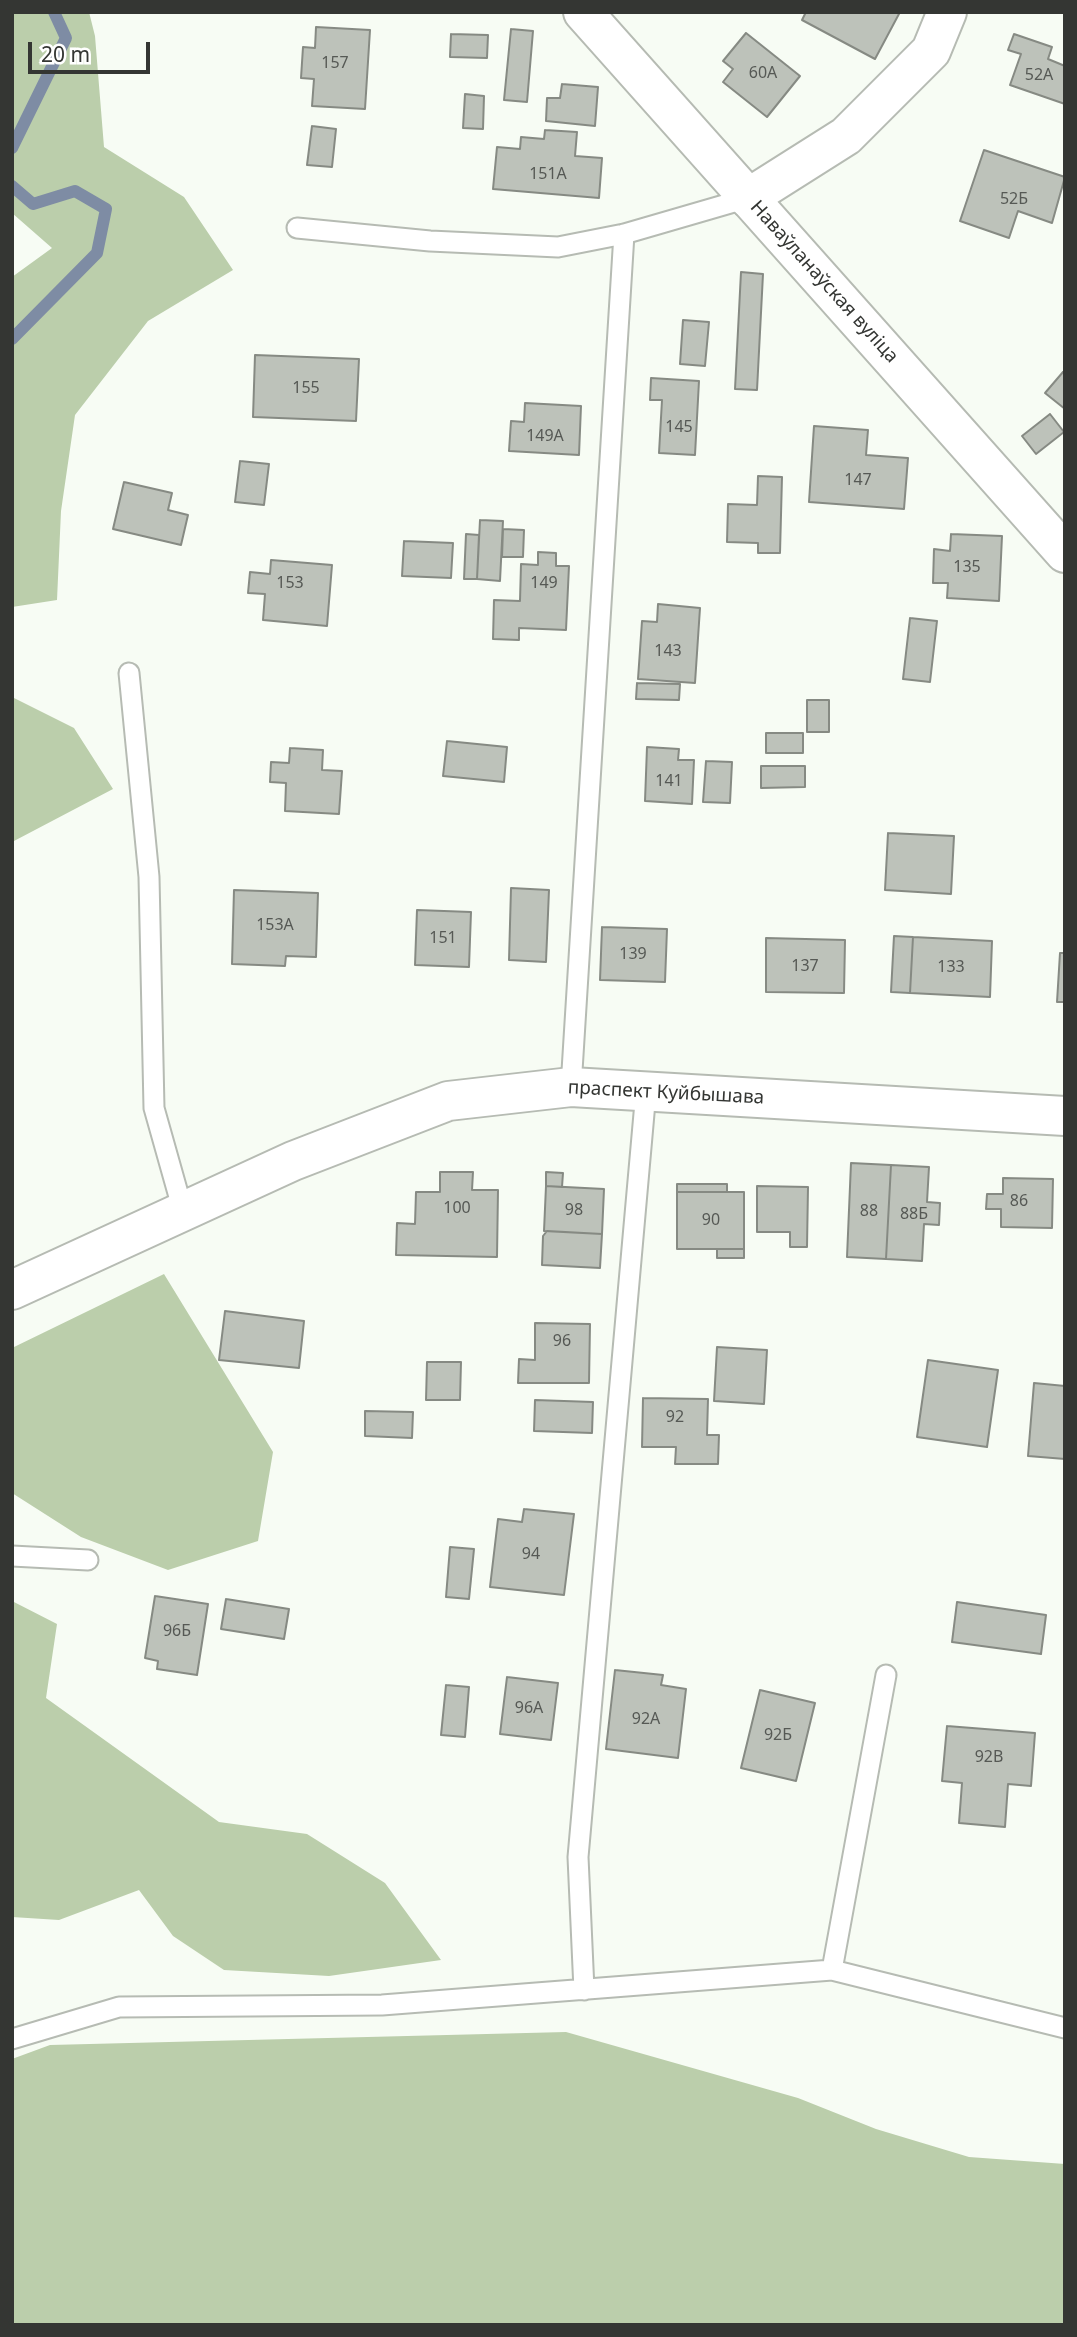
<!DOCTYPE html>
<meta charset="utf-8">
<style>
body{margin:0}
#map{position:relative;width:1077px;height:2337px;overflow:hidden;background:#f7fcf4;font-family:"Noto Sans",sans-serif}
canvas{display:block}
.frame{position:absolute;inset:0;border:14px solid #343633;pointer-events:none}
.scale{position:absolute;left:28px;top:42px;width:122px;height:32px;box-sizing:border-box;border:4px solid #343633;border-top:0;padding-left:9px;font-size:21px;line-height:24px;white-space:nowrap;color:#343633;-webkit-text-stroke:5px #fff;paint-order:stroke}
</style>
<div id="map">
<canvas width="1077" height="2337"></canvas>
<div class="frame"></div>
<div class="scale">20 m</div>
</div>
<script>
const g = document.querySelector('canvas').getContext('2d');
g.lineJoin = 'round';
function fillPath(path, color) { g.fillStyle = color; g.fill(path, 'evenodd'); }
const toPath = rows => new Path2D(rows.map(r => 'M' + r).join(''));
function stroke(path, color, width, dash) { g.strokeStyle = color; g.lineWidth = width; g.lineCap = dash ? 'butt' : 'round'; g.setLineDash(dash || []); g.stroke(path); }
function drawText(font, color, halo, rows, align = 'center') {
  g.font = font + ' "Noto Sans",sans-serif'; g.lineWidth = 5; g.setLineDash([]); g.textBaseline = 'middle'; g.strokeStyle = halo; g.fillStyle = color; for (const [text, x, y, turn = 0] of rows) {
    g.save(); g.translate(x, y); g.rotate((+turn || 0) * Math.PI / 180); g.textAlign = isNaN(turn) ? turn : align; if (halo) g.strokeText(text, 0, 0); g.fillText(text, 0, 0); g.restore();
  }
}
fillPath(toPath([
 [12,12,89,12,95,36,104,147,184,197,233,270,148,321,75,415,61,511,57,600,12,607,12,277,52,248,12,213],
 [12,697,74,728,113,789,14,841],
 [164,1274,273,1452,258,1541,168,1570,81,1537,12,1493,12,1348],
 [12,1601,57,1624,46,1698,219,1822,307,1834,385,1883,441,1960,329,1976,224,1970,173,1936,139,1890,59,1920,12,1917],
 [566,2032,798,2098,876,2129,969,2157,1065,2164,1065,2325,12,2325,12,2059,50,2045]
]), '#bbceab');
stroke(toPath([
 [12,148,66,38,54,12],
 [12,186,33,204,75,191,106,209,97,253,12,339]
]), '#7e8ca4', 12);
const building = toPath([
 [806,12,900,12,875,59,802,20,806,12],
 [316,27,370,30,365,109,312,106,314,79,301,78,303,47,315,48,316,27],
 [511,29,533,31,527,102,504,100,511,29],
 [746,33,800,76,767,117,723,82,733,69,723,61,746,33],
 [451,34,488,35,487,58,450,57,451,34],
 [1014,34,1052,47,1048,59,1065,66,1065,104,1010,85,1021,54,1008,50,1014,34],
 [562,84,598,87,595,126,546,121,547,98,560,98,562,84],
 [465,94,484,96,483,129,463,128,465,94],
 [312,126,336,129,332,167,307,165,312,126],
 [545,130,577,132,575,156,602,158,599,198,493,189,497,147,520,149,521,137,544,139,545,130],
 [984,150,1065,177,1052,223,1018,211,1009,238,960,221,984,150],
 [741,272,763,274,757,390,735,389,741,272],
 [683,320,709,322,705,366,680,364,683,320],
 [255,355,359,359,356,421,253,417,255,355],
 [1063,372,1065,374,1065,409,1045,393,1063,372],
 [651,378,699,381,695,455,659,453,662,400,650,400,651,378],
 [525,403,581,406,579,455,509,451,511,421,524,422,525,403],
 [1050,414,1064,432,1036,454,1022,436,1050,414],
 [814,426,868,430,866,455,908,458,904,509,809,502,814,426],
 [240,461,269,464,264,505,235,502,240,461],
 [758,476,782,477,780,553,758,553,758,543,727,542,728,504,757,505,758,476],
 [124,482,172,493,168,510,188,515,181,545,113,529,124,482],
 [480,520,503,521,500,581,477,579,480,520],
 [503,529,524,530,523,557,502,557,503,529],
 [466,534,479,535,477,579,464,579,466,534],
 [951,534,1002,536,999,601,947,598,948,583,933,583,934,549,950,551,951,534],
 [404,541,453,543,451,578,402,576,404,541],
 [538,552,556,553,556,566,569,566,566,630,519,628,519,640,493,639,494,600,520,601,521,564,538,565,538,552],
 [271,560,332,565,327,626,263,620,265,594,248,593,250,572,270,574,271,560],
 [658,604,700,608,695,683,638,679,642,621,657,622,658,604],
 [910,618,937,621,930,682,903,679,910,618],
 [637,683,680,684,679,700,636,699,637,683],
 [807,700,829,700,829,732,807,732,807,700],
 [766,733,803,733,803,753,766,753,766,733],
 [447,741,507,747,504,782,443,776,447,741],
 [647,747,679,749,678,760,694,760,692,804,645,801,647,747],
 [290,748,323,750,322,770,342,771,339,814,285,811,286,783,270,782,271,762,289,763,290,748],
 [706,761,732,762,730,803,703,802,706,761],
 [761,766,805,766,805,787,761,788,761,766],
 [888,833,954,836,951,894,885,890,888,833],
 [511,888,549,890,546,962,509,960,511,888],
 [234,890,318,893,316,957,286,956,285,966,232,964,234,890],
 [417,910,471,912,469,967,415,965,417,910],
 [602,927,667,929,665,982,600,980,602,927],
 [894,936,913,937,910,993,891,992,894,936],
 [913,937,992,941,990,997,910,993,913,937],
 [766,938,845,940,844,993,766,992,766,938],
 [1060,953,1065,953,1065,1002,1057,1002,1060,953],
 [851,1163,891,1165,886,1259,847,1257,851,1163],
 [891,1165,929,1167,927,1202,940,1203,939,1225,924,1224,922,1261,886,1259,891,1165],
 [440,1172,473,1172,472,1190,498,1190,497,1257,396,1255,397,1223,415,1224,416,1192,440,1192,440,1172],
 [546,1172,563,1173,562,1187,546,1186,546,1172],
 [1003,1178,1053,1179,1052,1228,1001,1227,1001,1209,986,1209,987,1194,1003,1194,1003,1178],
 [677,1184,727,1184,727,1192,677,1192,677,1184],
 [546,1186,604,1189,602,1234,544,1231,546,1186],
 [757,1186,808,1187,807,1247,790,1247,790,1232,757,1232,757,1186],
 [677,1192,744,1192,744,1249,677,1249,677,1192],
 [547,1231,602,1234,600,1268,542,1265,543,1236,547,1231],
 [717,1249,744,1249,744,1258,717,1258,717,1249],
 [225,1311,304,1321,299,1368,219,1360,225,1311],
 [535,1323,590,1324,589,1383,518,1383,519,1359,535,1360,535,1323],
 [717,1347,767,1350,764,1404,714,1401,717,1347],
 [928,1360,998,1370,987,1447,917,1437,928,1360],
 [427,1362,461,1362,460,1400,426,1400,427,1362],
 [1034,1383,1065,1386,1065,1459,1028,1456,1034,1383],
 [643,1398,708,1399,707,1435,719,1435,718,1464,675,1464,676,1447,642,1447,643,1398],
 [535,1400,593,1402,592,1433,534,1431,535,1400],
 [365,1411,413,1412,412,1438,365,1436,365,1411],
 [524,1509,574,1514,564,1595,490,1587,498,1519,522,1522,524,1509],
 [450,1547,474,1549,469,1599,446,1597,450,1547],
 [155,1596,208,1604,197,1675,157,1669,158,1661,145,1658,155,1596],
 [226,1599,289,1609,284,1639,221,1629,226,1599],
 [957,1602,1046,1615,1041,1654,952,1642,957,1602],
 [615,1670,663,1675,661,1685,686,1689,678,1758,606,1749,615,1670],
 [507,1677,558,1683,551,1740,500,1734,507,1677],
 [446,1685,469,1687,465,1737,441,1735,446,1685],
 [760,1690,815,1703,796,1781,741,1768,760,1690],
 [947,1726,1035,1733,1031,1786,1008,1784,1005,1827,959,1823,962,1783,942,1781,947,1726]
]);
fillPath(building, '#bdc2ba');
stroke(building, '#868a83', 2);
const service = toPath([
 [297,228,430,241,558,247,624,234,748,198],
 [129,673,149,877,154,1108,183,1211],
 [571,1087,624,234],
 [12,1556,88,1560],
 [832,1970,886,1675],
 [584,1990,578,1857,646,1091],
 [12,2039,119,2007,382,2005,832,1970,1065,2028]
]);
const minor = toPath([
 [748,198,846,136,931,51,947,12]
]);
const tertiary = toPath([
 [583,12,1065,553],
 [12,1290,293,1161,448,1101,571,1087,1065,1116]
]);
stroke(service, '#b6bbb3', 23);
stroke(minor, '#b6bbb3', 42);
stroke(tertiary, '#b6bbb3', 42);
stroke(service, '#fff', 19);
stroke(minor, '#fff', 38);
stroke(tertiary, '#fff', 38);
drawText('16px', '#565955', null, [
 ["157",335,63],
 ["60А",763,73],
 ["52А",1039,75],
 ["151А",548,174],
 ["52Б",1014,199],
 ["155",306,388],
 ["145",679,427],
 ["149А",545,436],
 ["147",858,480],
 ["135",967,567],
 ["153",290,583],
 ["149",544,583],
 ["143",668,651],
 ["141",669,781],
 ["153А",275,925],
 ["151",443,938],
 ["139",633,954],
 ["137",805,966],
 ["133",951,967],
 ["86",1019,1201],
 ["100",457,1208],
 ["98",574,1210],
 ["88",869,1211],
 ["88Б",914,1214],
 ["90",711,1220],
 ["96",562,1341],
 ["92",675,1417],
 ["94",531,1554],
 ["96Б",177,1631],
 ["96А",529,1708],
 ["92А",646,1719],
 ["92Б",778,1735],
 ["92В",989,1757]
]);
drawText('19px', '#343633', '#fff', [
 ["Наваўланаўская вуліца",824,282,48],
 ["праспект Куйбышава",666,1093,3]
]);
</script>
